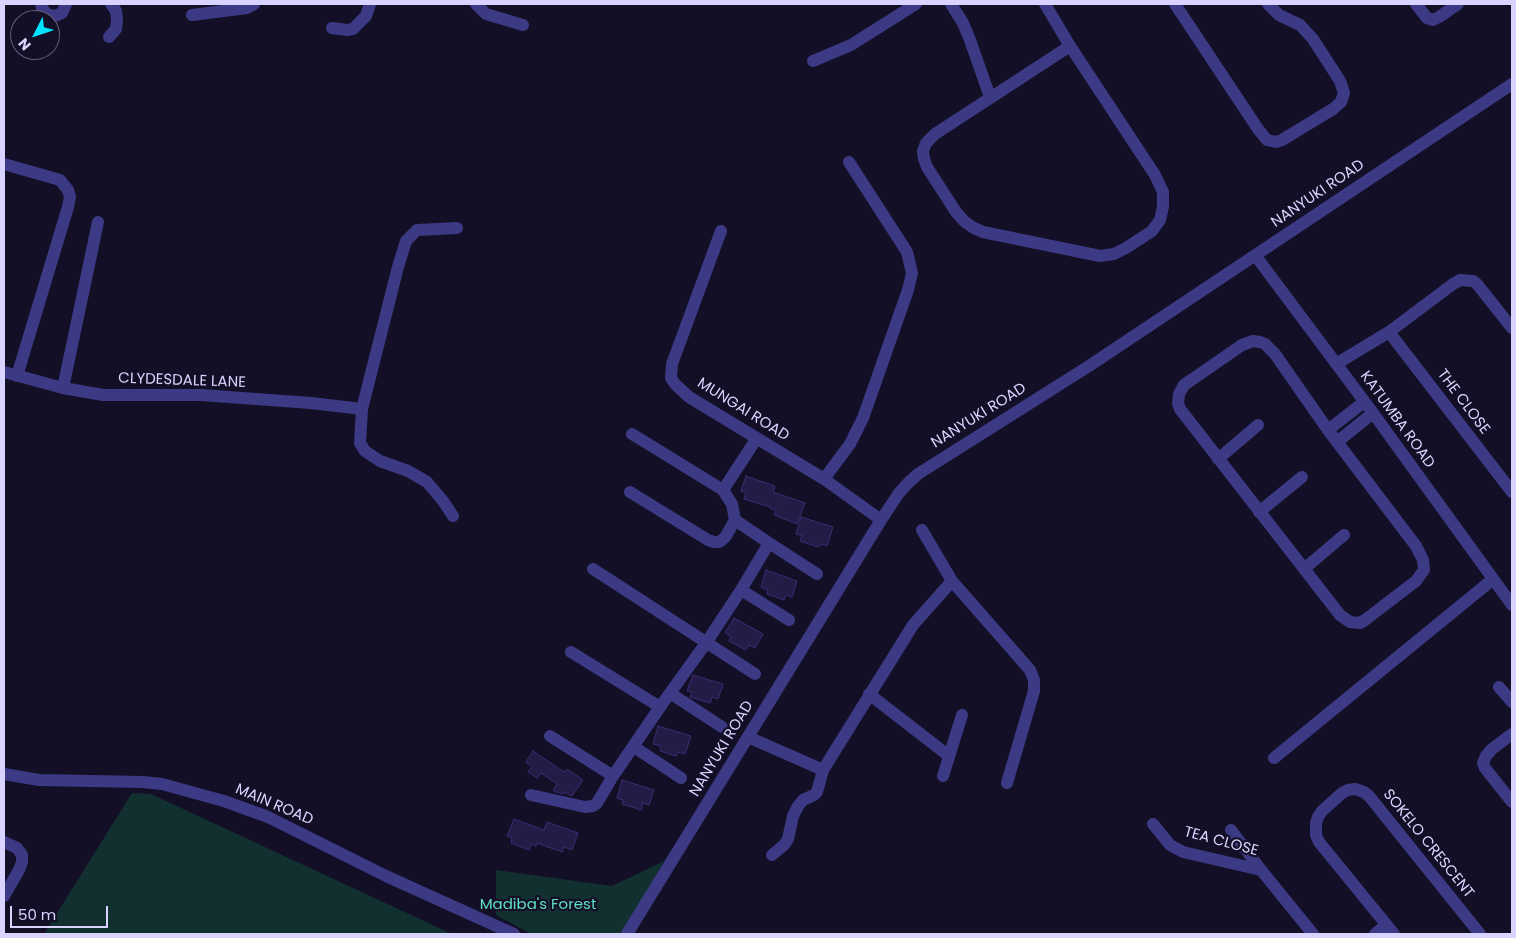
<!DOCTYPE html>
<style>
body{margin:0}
#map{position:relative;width:1516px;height:938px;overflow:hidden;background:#130f26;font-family:Poppins,sans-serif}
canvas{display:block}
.frame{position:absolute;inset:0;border:5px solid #d9d4ff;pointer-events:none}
.north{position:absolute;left:10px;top:10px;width:50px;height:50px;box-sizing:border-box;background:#130f26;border:1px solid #625e7d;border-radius:50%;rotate:229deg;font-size:14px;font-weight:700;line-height:20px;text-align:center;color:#d9d4ff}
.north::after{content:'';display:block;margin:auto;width:18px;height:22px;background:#00e5ff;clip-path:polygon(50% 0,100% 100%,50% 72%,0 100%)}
.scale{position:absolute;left:10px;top:906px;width:98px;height:22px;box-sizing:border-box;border:2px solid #d9d4ff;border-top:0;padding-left:6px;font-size:15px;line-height:18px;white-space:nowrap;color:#d9d4ff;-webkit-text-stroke:4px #130f26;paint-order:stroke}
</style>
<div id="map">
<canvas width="1516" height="938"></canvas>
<div class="frame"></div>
<div class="north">N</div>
<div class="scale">50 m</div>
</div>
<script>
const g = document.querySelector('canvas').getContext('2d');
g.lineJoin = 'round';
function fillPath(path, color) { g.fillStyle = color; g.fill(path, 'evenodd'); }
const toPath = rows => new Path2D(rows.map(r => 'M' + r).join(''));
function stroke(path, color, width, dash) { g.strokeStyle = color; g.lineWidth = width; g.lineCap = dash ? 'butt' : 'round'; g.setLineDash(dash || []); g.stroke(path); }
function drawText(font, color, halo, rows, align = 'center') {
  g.font = font + ' Poppins,sans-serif'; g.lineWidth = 4.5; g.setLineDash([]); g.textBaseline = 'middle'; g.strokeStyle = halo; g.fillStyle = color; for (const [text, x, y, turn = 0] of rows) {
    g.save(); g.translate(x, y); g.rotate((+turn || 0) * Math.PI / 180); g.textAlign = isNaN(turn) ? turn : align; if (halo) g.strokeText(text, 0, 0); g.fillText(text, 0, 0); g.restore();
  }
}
fillPath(toPath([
 [132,793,151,794,452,934,44,934],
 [664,861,623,934,531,934,496,915,496,870,612,886]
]), '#12302f');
const building = toPath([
 [746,476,775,486,773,492,805,503,797,524,774,515,776,511,770,508,770,507,744,499,746,493,741,491,746,476],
 [801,517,833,527,827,546,821,544,818,547,800,541,802,536,796,534,801,517],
 [766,570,797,581,792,597,786,595,784,600,767,594,768,590,761,587,766,570],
 [734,618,763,634,755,648,749,645,746,650,729,641,731,637,725,633,734,618],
 [693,675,723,684,718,699,712,697,710,703,690,697,692,692,687,691,693,675],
 [658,726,691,736,685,754,678,752,676,756,660,751,661,746,653,744,658,726],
 [533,751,564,772,567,769,583,780,572,796,564,792,563,794,556,792,553,790,557,784,541,773,537,778,528,772,532,767,526,762,533,751],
 [622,780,654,790,649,805,643,803,641,810,622,804,623,800,617,798,622,780],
 [514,819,544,830,547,822,578,833,572,850,564,847,562,852,537,843,536,846,531,844,529,850,511,843,512,838,507,836,514,819]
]);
fillPath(building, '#241b47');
stroke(building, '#3b2d73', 1);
stroke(toPath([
 [41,4,42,8,47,14,55,16,62,13,66,4],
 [476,4,486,14,523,25],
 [951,4,963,23,970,40,990,97],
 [1045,4,1070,46,1155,175,1163,192,1163,207,1160,220,1152,231,1126,248,1114,254,1100,256,983,232,972,227,964,221,956,212,927,167,924,159,923,151,926,143,935,134,1070,46],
 [1175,4,1258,129,1267,140,1276,142,1282,140,1333,109,1341,102,1344,93,1340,81,1313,39,1300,25,1279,15,1268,4],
 [1416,4,1427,18,1433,20,1439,17,1458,4],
 [192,15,247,8,254,4],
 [332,28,347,30,353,29,366,16,370,4],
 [109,37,116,29,117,19,116,11,111,4],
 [813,61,851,45,916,4],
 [4,164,60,180,68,190,70,197,68,207,17,376],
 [721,231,672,364,671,378,675,384,689,397,824,479,881,520],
 [1255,255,1373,413,1512,605],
 [1389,332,1512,492],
 [1253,341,1260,342,1265,344,1275,354,1328,430,1416,546,1423,560,1424,570,1416,581,1365,620,1360,623,1350,622,1340,615,1180,409,1178,403,1179,394,1184,385,1242,345,1253,341],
 [1336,364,1389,332,1453,284,1460,280,1473,281,1477,284,1512,328],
 [4,372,63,388,103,395,201,395,311,403,362,409],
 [63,388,98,222],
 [1328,430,1364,402],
 [632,434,723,490],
 [1337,442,1373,413],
 [1218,459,1258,425],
 [824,479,850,444,863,418,908,290,912,273,907,252,849,162],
 [630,492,708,540,714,542,719,542,722,540,726,536,735,520],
 [1259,512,1302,477],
 [453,516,443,501,427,482,408,471,380,461,365,451,360,443,362,409,398,267,406,241,417,230,457,228],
 [922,530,952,581],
 [769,543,817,574],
 [593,569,755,674],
 [1304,569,1344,535],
 [741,590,789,620],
 [571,652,660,707],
 [1499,687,1512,702],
 [670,693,722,727],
 [869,694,949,756],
 [1512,734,1492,749,1486,756,1483,763,1485,768,1512,802],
 [550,736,613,776],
 [748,737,823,770],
 [634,747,681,778],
 [1274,758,1492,580],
 [4,774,39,780,142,782,162,784,224,801,268,817,386,876,514,934],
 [943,776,962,715],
 [531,795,585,807,593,806,597,803,613,776,660,707,706,643,741,590,769,543,735,520,732,504,723,490,757,438],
 [1153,824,1170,845,1183,852,1261,870],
 [1231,830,1261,870,1313,934],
 [4,842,17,848,22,855,22,862,19,870,4,896],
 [772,855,784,845,788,839,793,816,798,806,803,800,814,795,817,792,823,770,913,625,952,581,1030,670,1034,680,1034,691,1007,783],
 [627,934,881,520,899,493,908,483,918,474,1089,366,1512,84],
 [1375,934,1386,925],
 [1394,934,1319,842,1316,835,1316,823,1318,817,1322,811,1342,793,1348,790,1355,789,1364,792,1369,796,1480,934]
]), '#3d3a85', 12);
drawText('15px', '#d9d4ff', '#130f26', [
 ["NANYUKI ROAD",1318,194,-34],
 ["CLYDESDALE LANE",182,381,2],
 ["THE CLOSE",1463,402,53],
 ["MUNGAI ROAD",743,410,32],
 ["NANYUKI ROAD",979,416,-32],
 ["KATUMBA ROAD",1397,420,54],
 ["NANYUKI ROAD",722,749,-59],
 ["MAIN ROAD",274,805,23],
 ["TEA CLOSE",1221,842,15],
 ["SOKELO CRESCENT",1428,844,51]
]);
drawText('15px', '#5fe0c0', '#130f26', [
 ["Madiba's Forest",538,905]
]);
</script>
